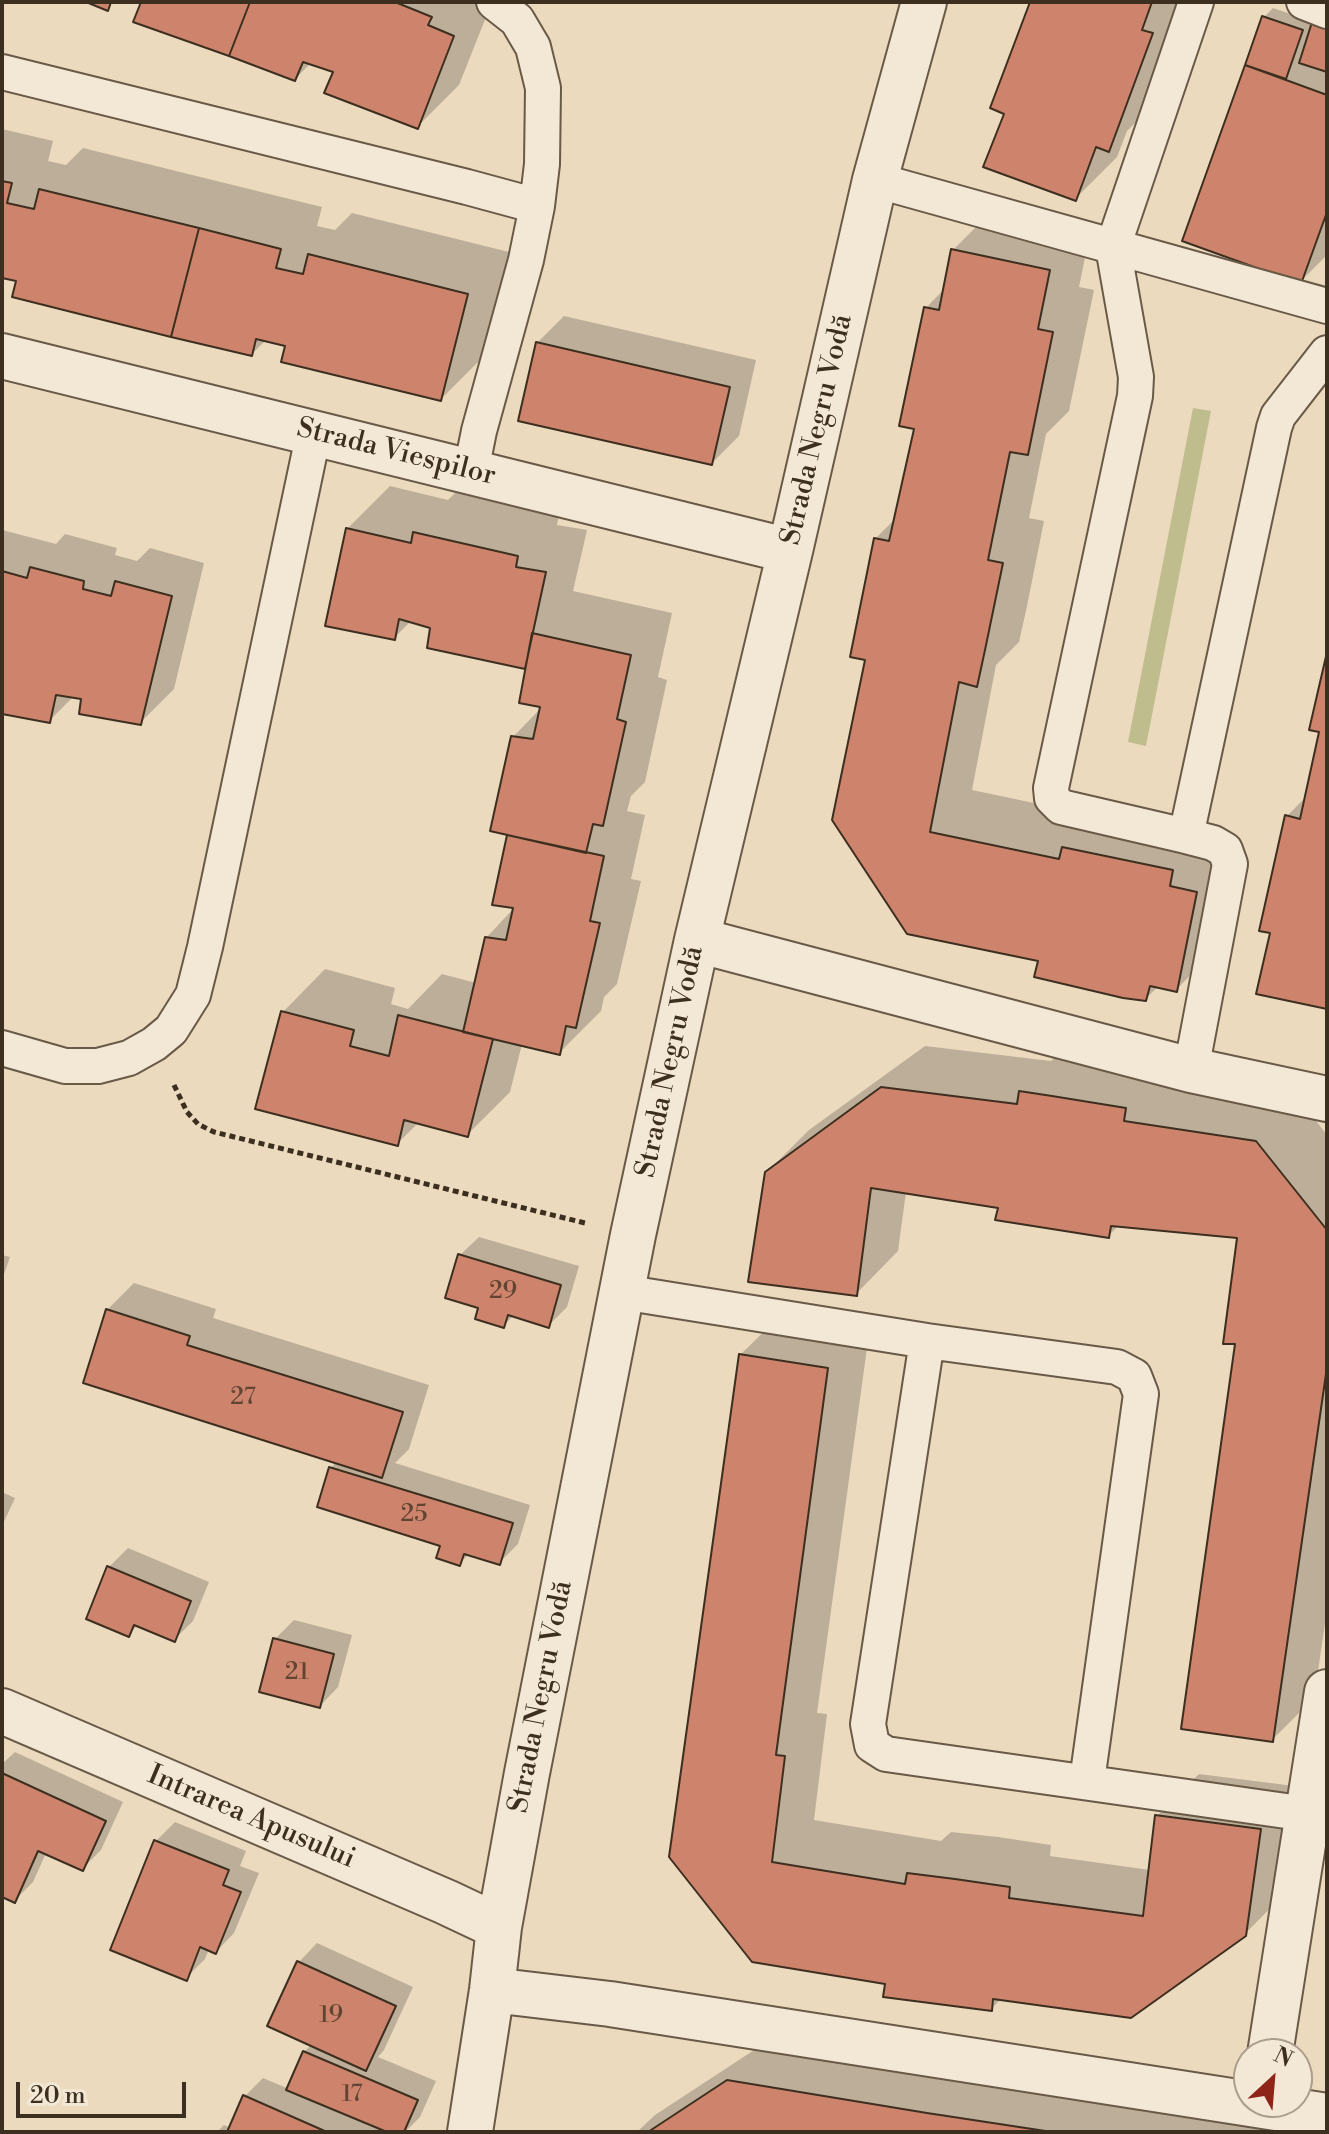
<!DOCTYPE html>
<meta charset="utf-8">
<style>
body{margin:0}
#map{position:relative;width:1329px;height:2134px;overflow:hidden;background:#ecdabf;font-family:"Libre Bodoni",serif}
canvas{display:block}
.frame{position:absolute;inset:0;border:4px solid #3d2f1f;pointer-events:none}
.north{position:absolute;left:1233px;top:2038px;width:80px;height:80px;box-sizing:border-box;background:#f3e7d5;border:2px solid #aa9d8c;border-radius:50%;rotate:26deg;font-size:22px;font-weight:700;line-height:32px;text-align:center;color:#3d2f1f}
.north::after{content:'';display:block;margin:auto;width:28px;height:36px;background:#8f2418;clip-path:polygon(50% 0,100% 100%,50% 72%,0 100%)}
.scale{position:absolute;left:16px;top:2082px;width:170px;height:36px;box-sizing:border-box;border:4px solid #3d2f1f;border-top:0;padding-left:10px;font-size:24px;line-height:28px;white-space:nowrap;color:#3d2f1f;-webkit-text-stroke:6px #f3e7d5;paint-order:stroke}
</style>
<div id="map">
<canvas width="1329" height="2134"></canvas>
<div class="frame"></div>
<div class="north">N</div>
<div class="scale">20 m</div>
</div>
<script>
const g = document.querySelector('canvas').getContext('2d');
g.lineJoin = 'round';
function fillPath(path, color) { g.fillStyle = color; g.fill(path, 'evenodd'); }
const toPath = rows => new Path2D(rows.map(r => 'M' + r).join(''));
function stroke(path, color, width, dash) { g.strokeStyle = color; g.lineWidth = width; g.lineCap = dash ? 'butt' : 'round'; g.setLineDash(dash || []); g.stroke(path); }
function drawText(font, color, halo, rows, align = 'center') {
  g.font = font + ' "Libre Bodoni",serif'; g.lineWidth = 6; g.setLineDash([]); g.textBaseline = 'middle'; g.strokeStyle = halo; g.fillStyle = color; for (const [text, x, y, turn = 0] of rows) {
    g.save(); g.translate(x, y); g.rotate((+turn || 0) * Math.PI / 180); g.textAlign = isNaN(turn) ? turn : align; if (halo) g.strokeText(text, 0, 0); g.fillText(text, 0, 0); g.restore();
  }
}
fillPath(toPath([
 [1193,408,1211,411,1146,746,1128,742]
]), '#bfbd8d');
fillPath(toPath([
 [143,2,492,2,459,85,417,127,335,71,311,63,295,79],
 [1032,2,1190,2,1150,108,1127,131,1117,157,1075,199,1006,113],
 [1273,8,1314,22,1327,12,1327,255,1300,282,1184,239,1264,17],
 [2,129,53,141,48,161,66,165,83,148,322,207,317,226,335,230,352,213,509,252,483,357,441,399,288,345,266,340,252,354,2,276],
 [995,208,1091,228,1079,287,1094,290,1069,411,1046,434,1029,518,1044,521,1027,606,1019,642,996,665,972,790,1096,816,1238,850,1218,947,1176,990,1159,986,1145,999,1040,959,908,932,867,659,875,539,896,518,917,428,926,308,945,288,953,250],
 [564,316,756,360,739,436,712,463,537,343],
 [390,486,448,500,457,491,559,514,557,525,587,530,573,591,672,613,658,677,667,680,645,782,631,796,627,811,645,815,631,879,641,881,617,984,604,997,601,1011,559,1053,522,1044,510,1092,468,1134,419,1122,397,1144,283,1012,325,969,395,988,391,1004,408,1009,442,974,476,983,486,938,515,907,494,903,509,834,513,737,541,708,527,667,429,646,432,626,412,620,394,638,347,529],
 [2,530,56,544,65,534,117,548,115,555,137,561,150,548,204,563,174,689,140,723,84,697,74,696,50,720,2,712],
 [1327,660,1327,1007,1272,932,1287,816,1307,796,1322,730],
 [925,1046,1051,1061,1063,1050,1299,1099,1327,1135,1327,1610,1314,1698,1272,1740,1240,1236,1119,1225,1108,1236,1000,1206,906,1192,898,1251,856,1294,766,1173,809,1130],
 [479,1237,579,1266,567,1307,548,1326,514,1315,503,1326,480,1307,460,1255],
 [2,1255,10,1257,2,1280],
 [134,1283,216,1309,213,1318,429,1385,409,1449,395,1463,530,1505,518,1544,499,1563,469,1554,459,1564,442,1544,331,1468,337,1461,107,1310],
 [783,1313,870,1326,817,1713,827,1714,814,1820,941,1841,951,1832,998,1837,1051,1845,1050,1856,1150,1870,1157,1816,1199,1774,1302,1787,1287,1891,1245,1934,1002,1998,991,2009,888,1983,753,1960,740,1355],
 [2,1492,15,1498,2,1526],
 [128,1548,209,1582,193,1621,174,1640,138,1625,128,1634,109,1567],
 [294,1620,352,1635,338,1687,320,1706,275,1639],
 [15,1752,123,1802,101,1850,82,1869,46,1853,33,1882,14,1901,2,1895,2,1764],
 [175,1822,246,1851,240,1866,259,1873,234,1933,216,1952,209,1949,205,1959,186,1978,156,1841],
 [317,1943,413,1987,384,2050,378,2057,436,2081,420,2117,405,2132,217,2132,224,2125,231,2128,245,2096,263,2078,289,2089,304,2052,312,2044,299,1962],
 [771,2039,1327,2132,637,2132,655,2115]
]), '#0003');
const building = toPath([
 [86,2,111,2,108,11,86,2],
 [141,2,250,2,229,56,133,22,141,2],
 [250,2,395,2,432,17,428,25,454,36,418,129,324,93,333,72,303,62,295,81,229,56,250,2],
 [1030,2,1152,2,1142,30,1153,33,1109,152,1096,147,1076,201,983,167,1004,114,990,108,1030,2],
 [1262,16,1303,30,1286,79,1245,65,1262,16],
 [1313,19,1327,24,1327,72,1299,63,1313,19],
 [1245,65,1327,95,1327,212,1301,284,1182,241,1245,65],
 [2,181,12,183,7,203,34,209,39,189,199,228,171,337,12,297,16,281,2,278,2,181],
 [199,228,281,249,276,268,303,274,308,254,468,294,441,401,281,362,285,346,256,339,252,356,171,337,199,228],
 [951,249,1050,270,1038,329,1053,332,1028,455,1010,452,988,560,1003,563,985,650,977,687,959,682,930,832,1059,859,1062,847,1173,870,1170,886,1197,892,1177,992,1150,986,1146,1001,1123,998,1034,977,1038,961,907,934,832,820,865,660,850,657,874,538,889,541,914,429,899,426,924,307,939,310,951,249],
 [536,342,730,387,712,465,518,421,536,342],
 [346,528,411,543,413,532,518,556,516,567,546,572,525,669,427,648,430,628,399,619,395,640,325,626,346,528],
 [30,567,84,581,83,589,111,596,115,581,172,596,141,725,79,714,81,699,56,695,50,723,2,714,2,571,27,578,30,567],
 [532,633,631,655,617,719,626,722,603,826,593,824,586,853,490,831,511,736,533,739,540,707,519,703,532,633],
 [1327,652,1327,1009,1256,994,1270,933,1259,931,1285,815,1300,819,1319,732,1309,730,1327,652],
 [507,835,604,856,590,921,600,923,576,1028,566,1026,560,1055,463,1032,485,937,506,940,513,908,492,905,507,835],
 [281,1011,354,1030,350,1046,389,1056,398,1015,493,1039,468,1137,404,1120,398,1146,255,1109,281,1011],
 [881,1087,1017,1104,1019,1091,1052,1096,1126,1108,1124,1121,1256,1141,1327,1230,1327,1367,1273,1742,1181,1729,1235,1344,1223,1344,1237,1238,1111,1226,1109,1238,995,1220,998,1208,871,1188,857,1296,748,1282,765,1172,881,1087],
 [458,1254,561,1285,549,1328,508,1315,504,1328,475,1319,478,1308,445,1298,458,1254],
 [106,1309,190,1336,187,1345,403,1412,382,1478,83,1383,106,1309],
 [739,1354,828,1368,776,1755,785,1756,772,1862,905,1884,907,1873,955,1879,1010,1887,1009,1898,1143,1916,1155,1815,1261,1829,1246,1936,1131,2018,993,1999,992,2011,883,1997,885,1984,752,1962,669,1857,739,1354],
 [329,1467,513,1523,500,1565,464,1554,460,1566,436,1558,440,1546,317,1507,329,1467],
 [107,1566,191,1601,175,1642,134,1625,129,1637,86,1619,107,1566],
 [273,1638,334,1654,320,1708,259,1692,273,1638],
 [2,1773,106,1821,83,1871,38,1851,15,1903,2,1897,2,1773],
 [154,1840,229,1870,223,1885,241,1892,216,1954,200,1947,187,1981,110,1950,154,1840],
 [297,1961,396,2006,366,2071,267,2026,297,1961],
 [303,2051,418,2100,404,2132,387,2132,286,2090,303,2051],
 [727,2080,927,2113,1052,2132,648,2132,727,2080],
 [243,2095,327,2132,227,2132,243,2095]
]);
fillPath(building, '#ce846c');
stroke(building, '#3d2f1f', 2);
const lane = toPath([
 [494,2,517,20,533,47,543,88,542,164,537,206],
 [1304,2,1327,11],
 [2,72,467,187,537,206,526,260,479,431,471,471],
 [875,180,1327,306],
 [1186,836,1061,807,1052,798,1051,788,1135,396,1136,377,1113,247,1196,2],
 [2,1048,65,1066,98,1066,129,1058,154,1044,171,1030,193,995,205,947,314,432],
 [1191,1070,1230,864,1225,850,1213,843,1186,836,1274,428,1278,416,1327,353],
 [622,1292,927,1341,1117,1367,1134,1376,1141,1394,1087,1781],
 [927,1341,868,1724,872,1745,886,1754,1307,1814]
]);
const street = toPath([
 [2,356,790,551],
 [697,940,1191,1070,1327,1099],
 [2,1711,446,1902,499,1927],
 [492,1990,610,2004,1327,2116],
 [1270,2054,1327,1692],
 [470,2132,492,1990,499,1927,527,1773,633,1235,697,940,790,551,875,180,924,2]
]);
stroke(lane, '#695a47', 38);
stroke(street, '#695a47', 48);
stroke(toPath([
 [174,1085,187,1112,198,1124,214,1132,585,1223]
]), '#3d2f1f', 5, [6, 4]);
stroke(lane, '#f3e7d5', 34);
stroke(street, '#f3e7d5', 44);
drawText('24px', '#614432', null, [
 ["29",503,1292],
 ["27",243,1398],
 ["25",414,1515],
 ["21",297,1673],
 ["19",331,2016],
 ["17",352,2095]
]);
drawText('28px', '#3d2f1f', '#f3e7d5', [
 ["Strada Negru Vodă",818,430,-77],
 ["Strada Viespilor",396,453,14],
 ["Strada Negru Vodă",671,1062,-78],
 ["Strada Negru Vodă",542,1697,-79],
 ["Intrarea Apusului",251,1818,23]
]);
</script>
